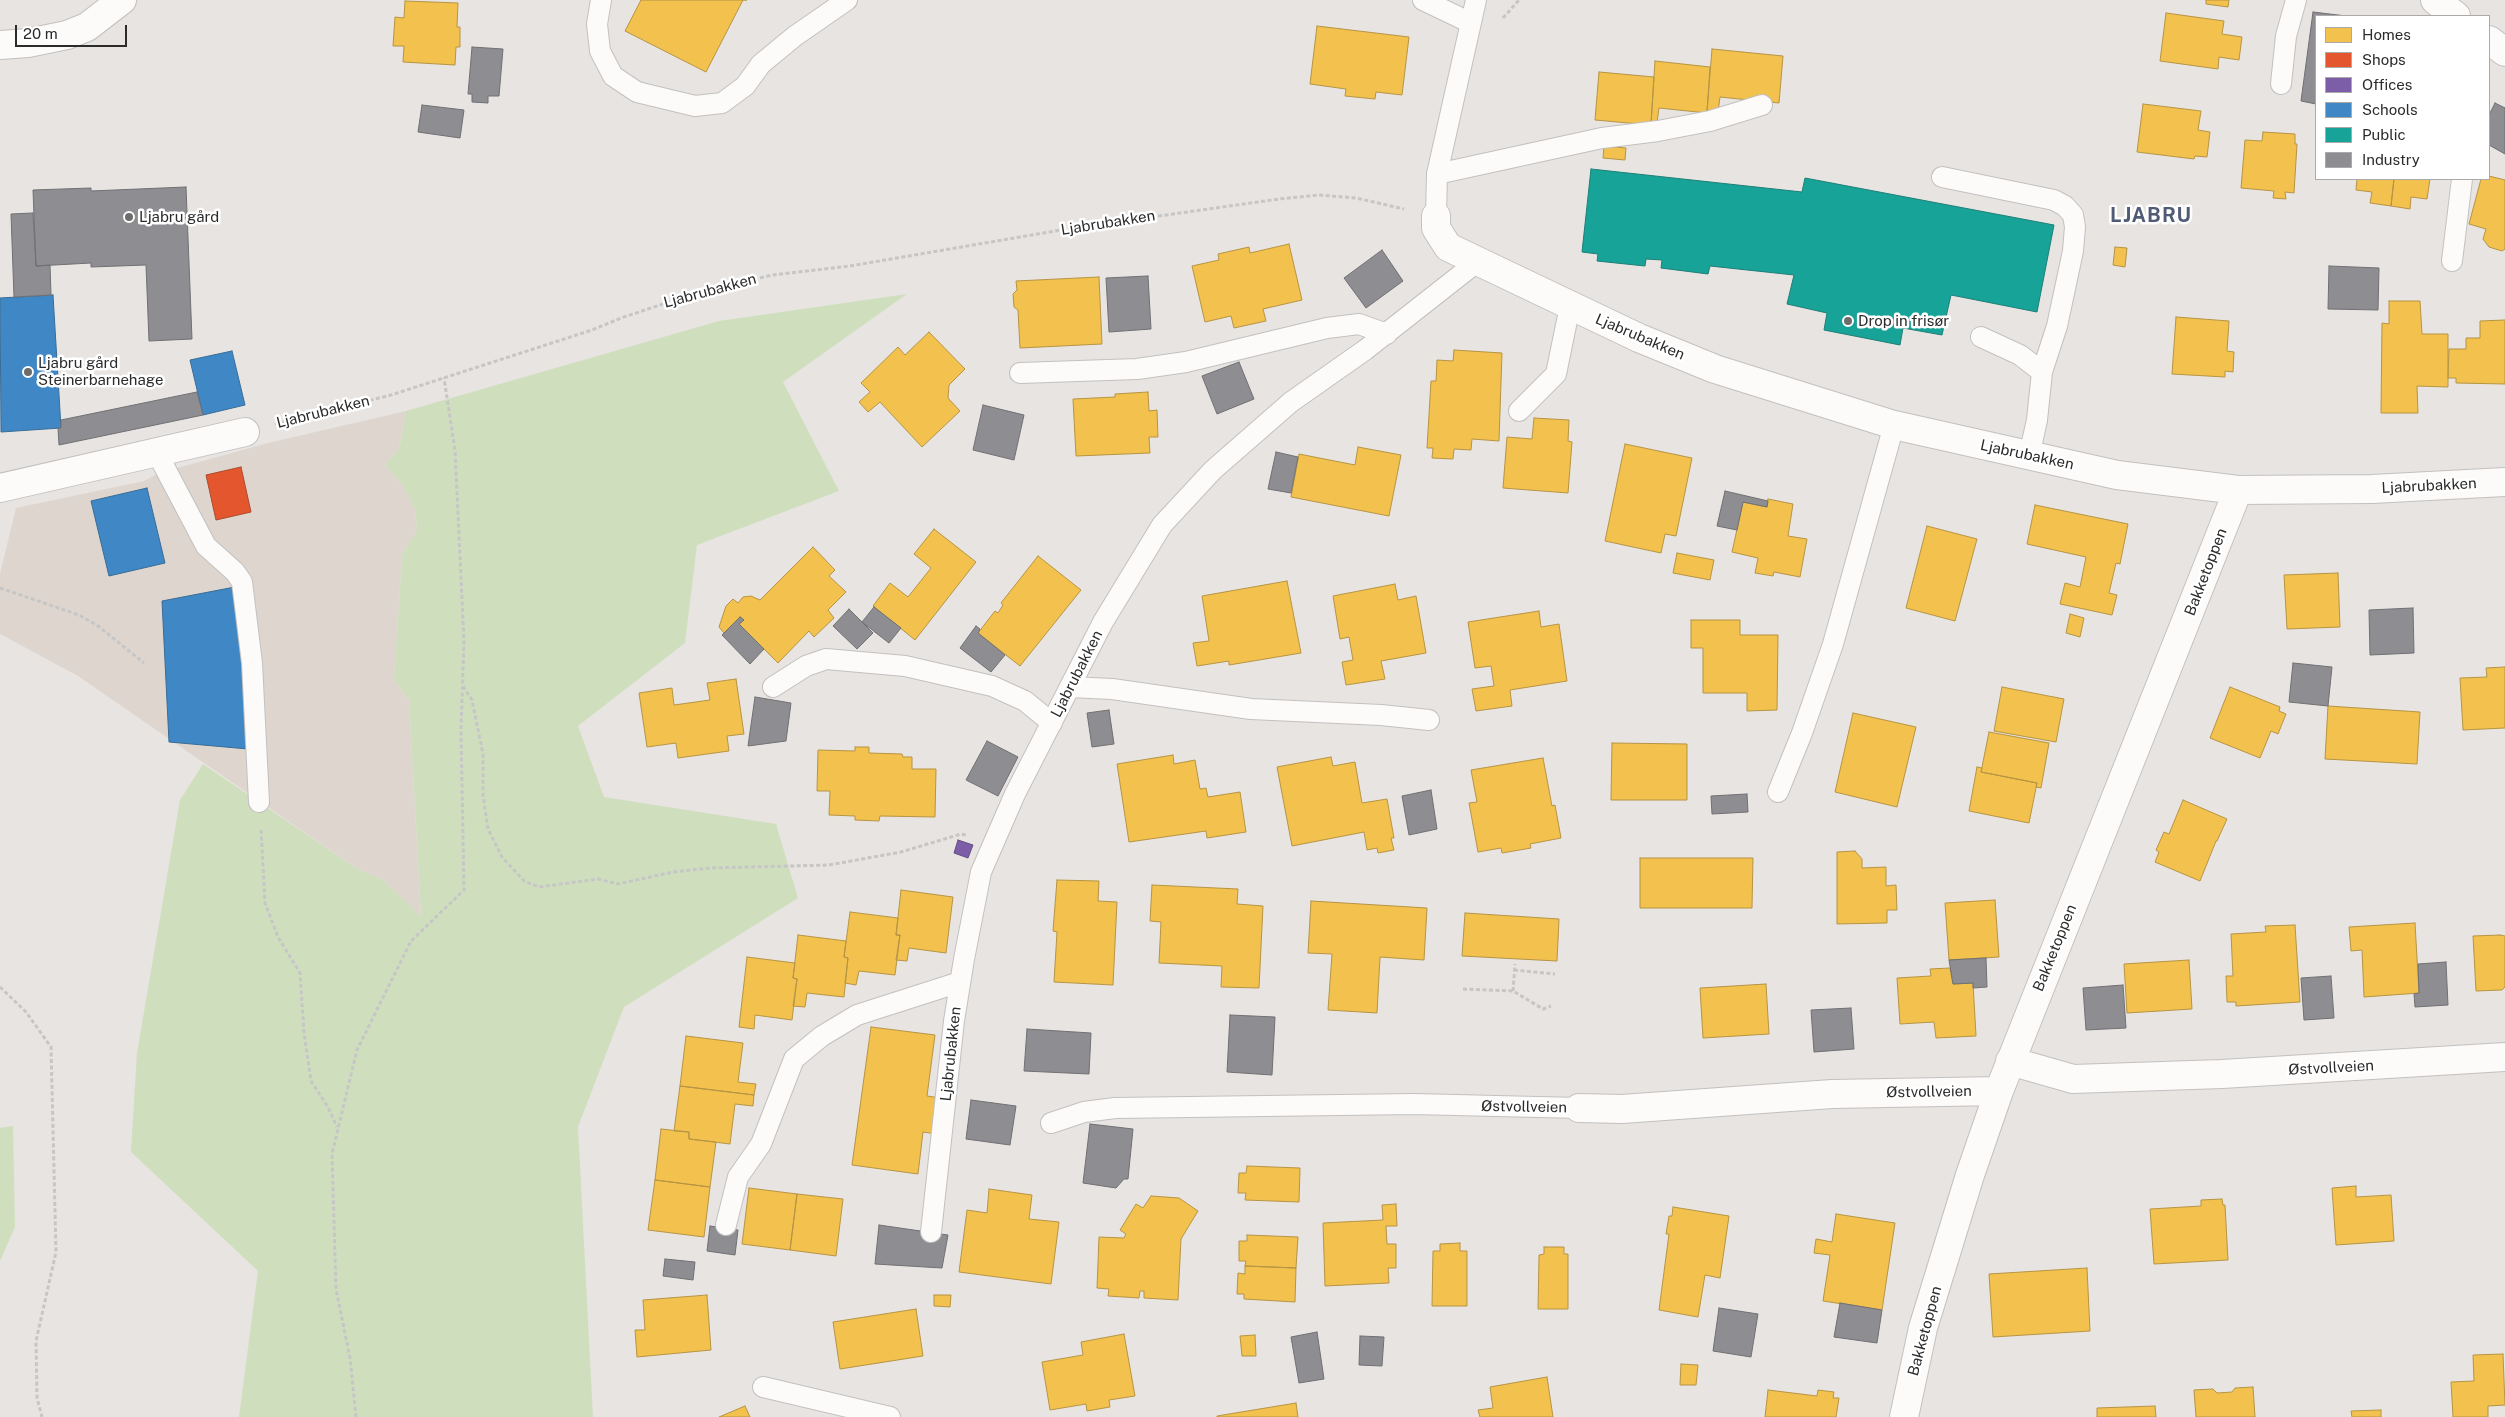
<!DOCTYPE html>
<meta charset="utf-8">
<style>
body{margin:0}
#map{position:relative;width:2505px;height:1417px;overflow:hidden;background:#e8e4e1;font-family:"Public Sans",sans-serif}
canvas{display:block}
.legend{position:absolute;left:2315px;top:15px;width:175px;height:165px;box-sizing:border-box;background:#fff;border:1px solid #aaa;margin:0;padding:6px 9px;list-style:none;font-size:15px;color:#2b2b2b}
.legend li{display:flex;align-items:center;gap:10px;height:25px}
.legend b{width:25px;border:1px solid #aaa}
.scale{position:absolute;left:15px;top:25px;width:112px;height:22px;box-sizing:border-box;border:2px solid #2b2b2b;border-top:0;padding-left:6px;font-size:15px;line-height:18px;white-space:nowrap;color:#2b2b2b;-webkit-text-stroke:4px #fff;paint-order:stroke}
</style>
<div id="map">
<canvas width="2505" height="1417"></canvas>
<ul class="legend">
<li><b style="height:14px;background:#f2c14e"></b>Homes</li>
<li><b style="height:14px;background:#e4572e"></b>Shops</li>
<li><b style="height:14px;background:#7b5ea7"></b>Offices</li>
<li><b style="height:14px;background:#3f88c5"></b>Schools</li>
<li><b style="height:14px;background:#17a398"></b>Public</li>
<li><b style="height:14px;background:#8d8d92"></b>Industry</li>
</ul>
<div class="scale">20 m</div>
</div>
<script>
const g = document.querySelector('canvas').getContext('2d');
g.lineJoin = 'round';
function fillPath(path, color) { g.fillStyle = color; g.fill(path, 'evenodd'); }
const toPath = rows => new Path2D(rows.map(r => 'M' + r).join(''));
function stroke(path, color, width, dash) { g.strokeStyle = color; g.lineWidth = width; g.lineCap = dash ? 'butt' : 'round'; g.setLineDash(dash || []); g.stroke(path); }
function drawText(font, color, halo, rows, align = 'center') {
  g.font = font + ' "Public Sans",sans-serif'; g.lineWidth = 5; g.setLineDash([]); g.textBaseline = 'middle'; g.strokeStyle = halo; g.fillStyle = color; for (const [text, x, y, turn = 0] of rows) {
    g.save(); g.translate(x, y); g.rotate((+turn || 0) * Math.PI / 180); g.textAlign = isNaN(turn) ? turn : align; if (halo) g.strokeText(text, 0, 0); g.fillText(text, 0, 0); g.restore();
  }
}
fillPath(toPath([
 [406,411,399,449,385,465,402,484,415,510,417,530,402,555,394,680,409,700,421,917,382,879,359,870,78,676,0,634,0,574,16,508,144,481,159,473,268,443]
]), '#ded6ce');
fillPath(toPath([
 [907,294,783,382,839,491,697,545,685,643,578,726,604,797,776,824,798,898,624,1007,578,1127,593,1417,239,1417,258,1271,131,1152,137,1053,180,800,203,764,359,870,382,879,421,916,409,700,394,680,402,555,417,530,415,510,402,484,385,465,399,449,406,411,719,321],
 [13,1126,15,1227,0,1261,0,1128]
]), '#cfdfbe');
const homes = toPath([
 [641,0,747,0,743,0,706,72,625,31,641,0],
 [2206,0,2229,0,2228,7,2206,4,2206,0],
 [405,1,458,3,457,27,460,27,460,47,456,47,455,65,403,62,404,46,393,46,395,17,404,18,405,1],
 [2166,13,2224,21,2222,34,2242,37,2239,60,2219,57,2218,69,2160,61,2166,13],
 [1317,26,1409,37,1402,95,1376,92,1375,99,1345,96,1346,89,1310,84,1317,26],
 [1712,49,1783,56,1779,103,1720,97,1718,112,1707,111,1712,49],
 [1655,61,1710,67,1707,113,1659,108,1657,123,1651,123,1655,61],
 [1599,72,1654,77,1651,125,1595,120,1599,72],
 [2143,104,2201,111,2198,130,2210,132,2207,157,2195,156,2194,159,2137,152,2143,104],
 [2263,132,2295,134,2295,144,2297,144,2294,193,2285,192,2286,199,2273,198,2274,191,2241,188,2245,140,2262,141,2263,132],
 [1604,146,1626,148,1625,160,1603,158,1604,146],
 [2489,176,2505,180,2505,249,2502,251,2489,247,2483,239,2486,229,2469,224,2481,179,2489,179,2489,176],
 [2357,179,2394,179,2391,206,2370,203,2372,192,2356,190,2357,179],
 [2394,179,2430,179,2427,199,2411,197,2410,209,2391,206,2394,179],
 [1289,244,1302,300,1263,309,1266,321,1234,328,1231,316,1205,322,1192,266,1219,260,1218,254,1249,247,1250,253,1289,244],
 [2115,247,2127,248,2125,267,2113,265,2115,247],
 [1099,277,1102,344,1020,348,1018,310,1014,307,1013,294,1017,290,1016,281,1099,277],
 [2389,301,2420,301,2422,334,2448,334,2448,387,2417,386,2418,413,2381,413,2382,323,2389,324,2389,301],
 [2176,317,2229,321,2227,351,2234,352,2233,372,2225,371,2225,377,2172,374,2176,317],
 [2505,320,2505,384,2456,383,2456,378,2448,378,2449,349,2466,349,2466,338,2480,338,2480,321,2505,320],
 [929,332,965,369,949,385,948,398,960,411,922,447,880,402,868,412,859,402,870,392,861,383,898,347,905,355,929,332],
 [1454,350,1502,353,1499,441,1472,439,1471,450,1454,449,1453,459,1432,458,1433,448,1427,448,1431,381,1436,381,1437,360,1453,361,1454,350],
 [1148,392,1149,411,1157,410,1158,437,1149,437,1150,453,1076,456,1073,399,1115,397,1115,394,1148,392],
 [1534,418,1569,420,1568,441,1572,442,1568,493,1503,488,1507,437,1532,439,1534,418],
 [1625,444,1692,458,1676,536,1665,534,1661,553,1605,541,1625,444],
 [1358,447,1401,455,1389,516,1291,497,1299,454,1355,465,1358,447],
 [1768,499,1793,504,1788,536,1807,539,1800,577,1774,572,1773,576,1755,573,1758,558,1732,552,1743,502,1767,507,1768,499],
 [2035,505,2128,524,2120,564,2116,563,2109,593,2117,595,2112,615,2060,604,2065,583,2080,587,2086,557,2027,544,2035,505],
 [1927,526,1977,539,1955,621,1906,608,1927,526],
 [934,529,976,562,915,640,873,606,890,583,908,597,931,568,914,554,934,529],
 [813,547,835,570,829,576,846,592,828,610,834,618,814,637,809,631,778,663,739,624,744,620,740,617,724,633,719,627,726,606,733,599,738,603,743,597,751,596,760,600,813,547],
 [1677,553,1714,560,1710,580,1673,573,1677,553],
 [1038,556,1081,590,1020,666,978,633,995,611,998,613,1003,605,1001,603,1038,556],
 [2338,573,2340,627,2287,629,2284,575,2338,573],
 [1287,581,1301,653,1229,665,1229,661,1197,666,1193,643,1209,641,1202,596,1287,581],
 [1395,584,1398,600,1416,596,1426,653,1381,661,1385,679,1346,685,1342,662,1353,660,1349,637,1340,639,1333,596,1395,584],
 [1539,611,1541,627,1559,624,1567,681,1510,690,1512,706,1476,711,1472,689,1494,686,1491,666,1475,668,1468,622,1539,611],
 [2070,614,2084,618,2080,637,2066,633,2070,614],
 [1691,620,1740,620,1740,635,1778,635,1777,710,1747,711,1747,693,1703,693,1703,648,1691,648,1691,620],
 [2505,667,2505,728,2463,730,2460,678,2487,677,2486,668,2505,667],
 [736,679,744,734,727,736,729,751,678,758,676,743,647,747,639,693,672,688,674,705,710,700,707,683,736,679],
 [2002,687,2064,699,2056,742,1994,731,2002,687],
 [2230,687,2280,707,2279,711,2286,714,2278,734,2271,731,2260,758,2210,738,2230,687],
 [2328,706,2420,712,2417,764,2325,759,2328,706],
 [1853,713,1916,727,1897,807,1835,792,1853,713],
 [1989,732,2049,743,2041,788,2036,787,2037,783,1981,772,1989,732],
 [1612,743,1687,744,1687,800,1611,800,1612,743],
 [855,747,869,747,869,753,902,754,903,757,912,757,912,769,936,769,935,817,880,816,879,821,855,820,855,816,829,815,830,791,817,791,818,750,855,751,855,747],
 [1173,755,1174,764,1195,760,1200,789,1206,788,1208,797,1240,792,1246,832,1207,838,1206,831,1129,842,1117,764,1173,755],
 [1331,757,1333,766,1355,762,1362,803,1387,799,1394,838,1391,838,1394,850,1378,853,1377,848,1367,850,1364,832,1292,846,1277,767,1331,757],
 [1543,758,1552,806,1555,805,1561,838,1530,844,1531,848,1502,853,1501,848,1478,852,1469,803,1477,802,1471,770,1543,758],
 [1977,767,1982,768,1981,772,2037,783,2029,823,1969,811,1977,767],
 [2183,800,2227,819,2217,841,2216,841,2200,881,2155,862,2159,852,2156,850,2164,832,2169,834,2183,800],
 [1855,851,1862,859,1862,868,1886,867,1886,886,1896,885,1897,910,1887,910,1887,923,1837,924,1837,852,1855,851],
 [1640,858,1753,858,1752,908,1640,908,1640,858],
 [1057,880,1099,881,1098,901,1117,902,1113,985,1054,982,1057,932,1053,931,1057,880],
 [1152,885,1238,889,1237,904,1263,906,1259,988,1221,987,1222,966,1159,963,1161,922,1150,921,1152,885],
 [901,890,953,897,946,953,909,948,907,961,896,960,900,935,896,935,901,890],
 [1995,900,1999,957,1949,960,1945,903,1995,900],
 [1311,901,1427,908,1424,960,1380,957,1377,1013,1328,1010,1332,954,1308,953,1311,901],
 [850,912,898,918,896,935,900,935,895,975,859,971,856,985,845,983,848,958,844,957,850,912],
 [1465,913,1559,919,1557,961,1462,956,1465,913],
 [2415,923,2419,993,2364,997,2362,950,2351,951,2349,927,2415,923],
 [2295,925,2300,1002,2236,1006,2236,1002,2227,1002,2226,976,2233,976,2231,934,2266,932,2265,926,2295,925],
 [798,935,846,941,844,957,848,958,844,997,807,993,805,1007,793,1006,797,979,793,978,798,935],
 [2500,935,2505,936,2505,987,2502,990,2476,991,2473,936,2500,935],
 [747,957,795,963,793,978,797,979,792,1020,755,1015,754,1029,739,1027,747,957],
 [2189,960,2192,1009,2127,1013,2124,964,2189,960],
 [1950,968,1953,984,1973,983,1976,1036,1936,1038,1934,1022,1900,1024,1897,978,1931,976,1930,969,1950,968],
 [1766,984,1769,1034,1703,1038,1700,988,1766,984],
 [871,1027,935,1035,927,1096,941,1098,937,1134,923,1132,918,1174,852,1165,871,1027],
 [686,1036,743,1043,738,1082,756,1084,754,1095,680,1086,686,1036],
 [680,1086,754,1095,753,1106,735,1104,730,1144,689,1139,689,1132,674,1131,680,1086],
 [661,1129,689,1132,689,1139,716,1142,710,1187,655,1180,661,1129],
 [1247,1166,1300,1168,1299,1202,1245,1200,1246,1193,1238,1193,1239,1173,1246,1173,1247,1166],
 [655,1180,710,1187,704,1237,648,1230,655,1180],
 [2356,1186,2356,1197,2391,1195,2394,1241,2336,1245,2332,1188,2356,1186],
 [749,1188,797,1194,790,1250,742,1244,749,1188],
 [989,1189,1032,1195,1029,1219,1059,1222,1051,1284,959,1272,967,1210,987,1213,989,1189],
 [797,1194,843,1199,836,1256,790,1250,797,1194],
 [1151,1196,1179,1198,1198,1211,1181,1239,1178,1300,1144,1298,1144,1291,1140,1291,1139,1298,1108,1296,1109,1289,1097,1288,1099,1237,1124,1238,1126,1234,1120,1230,1136,1204,1143,1208,1151,1196],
 [2222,1199,2223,1205,2225,1205,2228,1260,2154,1264,2150,1209,2201,1206,2201,1200,2222,1199],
 [1396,1204,1397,1226,1386,1226,1387,1244,1396,1244,1396,1268,1388,1268,1389,1283,1325,1286,1323,1223,1383,1220,1382,1205,1396,1204],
 [1673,1207,1729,1216,1720,1278,1705,1275,1698,1317,1659,1310,1669,1234,1666,1234,1669,1216,1672,1216,1673,1207],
 [1836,1214,1895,1223,1882,1310,1823,1301,1830,1255,1814,1253,1816,1239,1832,1242,1836,1214],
 [1247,1235,1298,1237,1296,1268,1245,1266,1246,1261,1239,1261,1239,1241,1247,1241,1247,1235],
 [1460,1243,1460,1251,1467,1251,1467,1306,1432,1306,1433,1251,1440,1251,1440,1244,1460,1243],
 [1544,1247,1564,1247,1564,1254,1568,1254,1568,1309,1538,1309,1539,1257,1539,1255,1544,1254,1544,1247],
 [1245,1266,1296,1268,1295,1302,1244,1299,1244,1294,1237,1294,1238,1273,1245,1274,1245,1266],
 [2087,1268,2090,1331,1993,1337,1989,1274,2087,1268],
 [707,1295,711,1350,637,1357,635,1330,645,1330,643,1300,707,1295],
 [934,1295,951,1295,950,1307,934,1306,934,1295],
 [916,1309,923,1356,840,1369,833,1322,916,1309],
 [1124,1334,1135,1396,1109,1400,1110,1407,1087,1411,1086,1404,1050,1410,1042,1362,1083,1355,1081,1342,1124,1334],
 [1255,1335,1256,1356,1242,1356,1240,1336,1255,1335],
 [2503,1354,2505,1405,2488,1406,2488,1417,2453,1417,2451,1382,2474,1381,2473,1355,2503,1354],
 [1681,1364,1698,1365,1696,1385,1680,1385,1681,1364],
 [1547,1377,1553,1417,1480,1417,1478,1410,1493,1408,1490,1387,1547,1377],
 [2253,1387,2255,1417,2196,1417,2194,1390,2213,1389,2217,1393,2232,1392,2235,1388,2253,1387],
 [1768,1390,1817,1396,1818,1390,1834,1392,1833,1398,1839,1398,1836,1417,1765,1417,1768,1390],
 [1296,1403,1298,1417,1217,1417,1217,1416,1296,1403],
 [745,1406,750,1417,719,1417,745,1406],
 [2155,1406,2156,1417,2097,1417,2097,1408,2155,1406],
 [2381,1410,2381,1417,2352,1417,2351,1411,2381,1410]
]);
fillPath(homes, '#f2c14e');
stroke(homes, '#b69444', 1);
const shops = toPath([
 [241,467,251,512,216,520,206,475,241,467]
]);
fillPath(shops, '#e4572e');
stroke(shops, '#ac4a2d', 1);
const offices = toPath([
 [958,840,973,845,968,858,954,853,958,840]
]);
fillPath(offices, '#7b5ea7');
stroke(offices, '#634f82', 1);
const schools = toPath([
 [53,295,61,428,1,432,0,298,53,295],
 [232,351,245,405,203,415,190,360,232,351],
 [147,488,165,563,109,576,91,501,147,488],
 [240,586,248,749,169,742,162,601,240,586]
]);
fillPath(schools, '#3f88c5');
stroke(schools, '#396c97', 1);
const public = toPath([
 [1591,169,1802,192,1805,178,2054,225,2037,312,1951,295,1942,335,1903,328,1900,345,1824,330,1827,313,1787,304,1794,275,1710,266,1708,274,1661,268,1662,260,1646,259,1645,266,1597,261,1598,254,1582,252,1591,169]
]);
fillPath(public, '#17a398');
stroke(public, '#1d7f77', 1);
const industry = toPath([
 [2313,12,2346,16,2316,16,2316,104,2301,101,2313,12],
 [472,47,503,49,499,96,488,96,488,103,472,102,472,94,468,94,472,47],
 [2495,103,2505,108,2505,154,2489,145,2489,115,2495,103],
 [422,105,464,110,460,138,418,132,422,105],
 [186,187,192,339,149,341,146,265,91,267,91,263,36,266,33,190,91,188,91,191,186,187],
 [33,213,36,266,50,265,51,295,14,297,11,214,33,213],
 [1382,250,1403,281,1366,308,1344,278,1382,250],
 [2329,266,2379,268,2378,310,2328,309,2329,266],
 [1148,276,1151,329,1109,332,1106,278,1148,276],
 [1239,362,1254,399,1217,414,1202,376,1239,362],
 [197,392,203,415,59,445,58,428,61,428,61,420,197,392],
 [983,405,1024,415,1014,460,973,450,983,405],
 [1276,452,1298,457,1291,493,1268,489,1276,452],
 [1725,491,1768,501,1767,507,1743,502,1737,530,1717,526,1725,491],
 [874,607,901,628,889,643,862,622,874,607],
 [2413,608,2414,653,2370,655,2369,610,2413,608],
 [849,609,873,633,857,649,833,626,849,609],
 [740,617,744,620,739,624,764,649,750,664,722,635,740,617],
 [976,626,980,629,978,633,1005,655,991,672,960,648,976,626],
 [2293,663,2332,667,2328,706,2289,702,2293,663],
 [755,697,791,703,786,741,748,746,755,697],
 [1109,710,1114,744,1092,747,1087,713,1109,710],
 [987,741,1018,757,998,796,966,780,987,741],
 [1431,790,1437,829,1409,835,1402,796,1431,790],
 [1747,794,1748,812,1712,814,1711,796,1747,794],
 [1986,958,1987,987,1973,988,1973,983,1953,984,1949,960,1986,958],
 [2446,962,2448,1005,2415,1007,2414,994,2419,993,2418,964,2446,962],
 [2331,976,2334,1018,2304,1020,2301,978,2331,976],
 [2123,985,2126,1028,2086,1030,2083,988,2123,985],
 [1851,1008,1854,1049,1814,1052,1811,1010,1851,1008],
 [1230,1015,1275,1017,1272,1075,1227,1072,1230,1015],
 [1027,1029,1091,1033,1089,1074,1024,1071,1027,1029],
 [971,1100,1016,1106,1010,1145,966,1139,971,1100],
 [1090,1124,1133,1129,1128,1179,1124,1179,1116,1188,1083,1183,1090,1124],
 [879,1225,948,1235,942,1268,875,1264,879,1225],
 [710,1226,738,1230,735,1255,707,1251,710,1226],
 [665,1259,695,1262,693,1280,663,1276,665,1259],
 [1840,1303,1882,1310,1877,1343,1834,1337,1840,1303],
 [1719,1308,1758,1314,1751,1357,1713,1351,1719,1308],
 [1317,1332,1324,1379,1299,1383,1291,1337,1317,1332],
 [1360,1336,1384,1337,1382,1366,1359,1365,1360,1336]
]);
fillPath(industry, '#8d8d92');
stroke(industry, '#707073', 1);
const lane = toPath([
 [601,0,597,24,600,51,613,76,637,92,695,106,722,103,745,86,761,64,795,36,847,0],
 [1423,0,1471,23],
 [2281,84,2286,36,2296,0],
 [1437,174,1602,138,1658,131,1710,121,1762,105],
 [1942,177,2054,200,2065,206,2073,215,2075,227,2073,251,2057,326,2042,372,2037,420,2029,456],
 [1436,216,1437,174,1476,0],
 [2452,261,2462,179],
 [1981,337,2020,355,2042,372],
 [1020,373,1137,369,1186,362,1327,328,1359,324,1387,334],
 [1519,411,1556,374,1570,306],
 [157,453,206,546,235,572,242,582,252,663,259,802],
 [773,687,806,666,826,659,905,666,992,686,1025,701,1052,723],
 [1070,687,1112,689,1251,709,1381,715,1429,720],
 [1778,792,1802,733,1833,644,1894,425],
 [1051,1123,1084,1112,1115,1108,1414,1104,1579,1108],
 [726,1225,738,1177,761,1144,794,1059,822,1036,857,1015,960,982],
 [931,1232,954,1021,964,959,981,872,1015,794,1103,622,1162,525,1213,470,1291,402,1365,350,1477,262],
 [763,1387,890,1417]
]);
const street = toPath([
 [1436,216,1436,228,1448,247,1639,338,1715,369,1894,425,2117,475,2238,490,2372,489,2505,482],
 [0,488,245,432],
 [2010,1061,2073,1079,2222,1074,2505,1057],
 [1579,1108,1622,1109,1832,1094,1999,1091],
 [1904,1417,1923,1328,1970,1175,1999,1091,2238,490]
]);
const secondary = toPath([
 [2435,0,2456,16],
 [2489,40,2505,52],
 [0,45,28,43,67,35,87,27,122,0]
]);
stroke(lane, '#c2c1c1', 22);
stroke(street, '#c2c1c1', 30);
stroke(secondary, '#c2c1c1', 30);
stroke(toPath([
 [1503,18,1519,0],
 [275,424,391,395,592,330,621,318,696,293,772,275,850,266,1067,229,1279,199,1319,195,1356,198,1404,209],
 [0,588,79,615,98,626,144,663],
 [463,686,472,700,483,754,483,795,488,829,502,857,524,881,539,887,598,879,618,884,673,872,710,868,829,865,901,852,961,834,966,835],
 [261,830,265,903,278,937,300,973,304,1033,311,1081,328,1107,337,1127],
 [1514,970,1555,974],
 [0,987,26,1012,51,1047,56,1252,36,1341,37,1398,42,1417],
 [1463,989,1513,991,1543,1009,1551,1006],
 [1513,991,1515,964],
 [356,1417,350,1358,336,1289,332,1154,357,1050,411,941,464,890,461,729,464,642,455,450,444,378]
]), '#c6c6c6', 3, [4, 2.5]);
stroke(lane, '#fcfbfa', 20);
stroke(street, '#fcfbfa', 28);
stroke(secondary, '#fcfbfa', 28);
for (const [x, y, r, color] of [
 [129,217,5,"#6d6c6b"],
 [1848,321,5,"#6d6c6b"],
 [28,372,5,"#6d6c6b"]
]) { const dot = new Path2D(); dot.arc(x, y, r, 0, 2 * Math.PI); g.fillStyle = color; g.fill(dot); stroke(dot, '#fff', 2); }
drawText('15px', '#2b2b2b', '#fff', [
 ["Ljabru gård",139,217],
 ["Drop in frisør",1858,321],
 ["Ljabru gård",38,363],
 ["Steinerbarnehage",38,380]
], 'left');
drawText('15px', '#2b2b2b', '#fff', [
 ["Ljabrubakken",1108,223,-9],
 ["Ljabrubakken",710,291,-15],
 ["Ljabrubakken",1640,337,23],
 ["Ljabrubakken",323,412,-14],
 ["Ljabrubakken",2027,455,12],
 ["Ljabrubakken",2429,486,-3],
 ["Bakketoppen",2206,572,-69],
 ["Ljabrubakken",1077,674,-63],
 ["Bakketoppen",2055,948,-68],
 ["Ljabrubakken",951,1054,-84],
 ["Østvollveien",2331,1068,-3],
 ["Østvollveien",1929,1092,-1],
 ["Østvollveien",1524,1107,1],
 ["Bakketoppen",1925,1331,-75]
]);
g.letterSpacing = '1px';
drawText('bold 20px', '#505b76', '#fff', [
 ["LJABRU",2151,216]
]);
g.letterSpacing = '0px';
</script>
